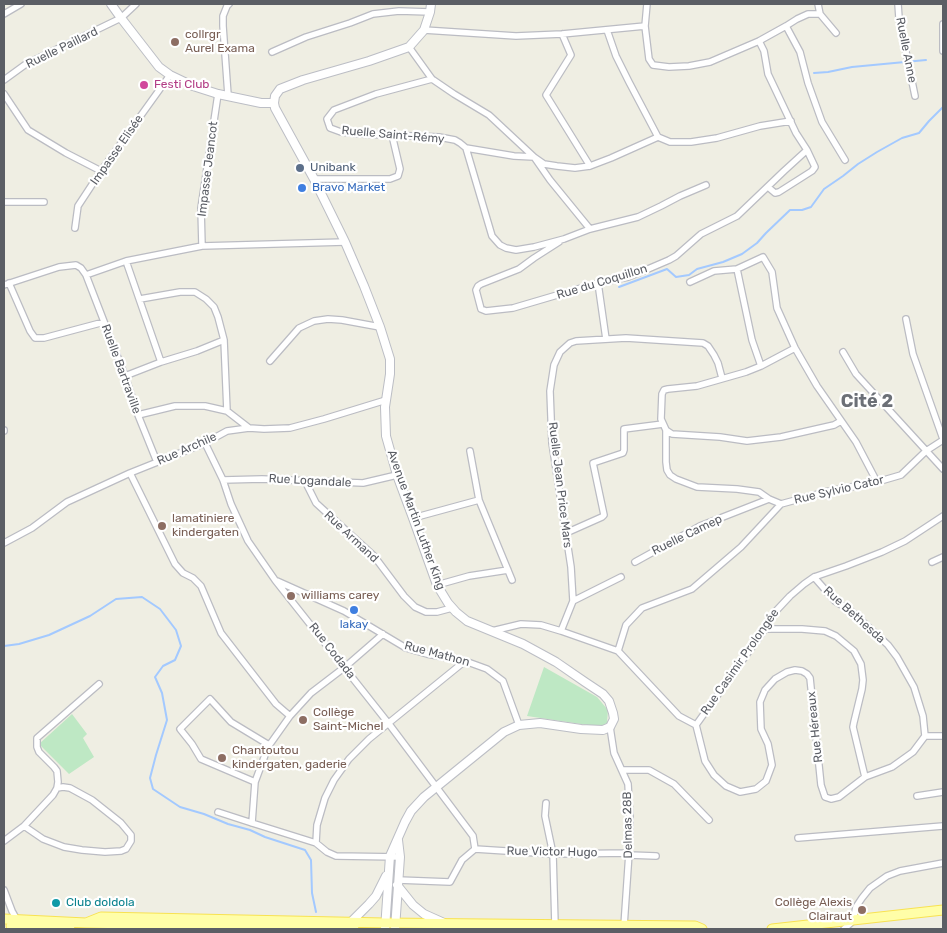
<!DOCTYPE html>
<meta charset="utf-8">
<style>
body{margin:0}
#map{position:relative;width:947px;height:933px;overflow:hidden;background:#efeee3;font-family:Rubik,sans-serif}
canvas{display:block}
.frame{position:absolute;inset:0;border:5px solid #5b5e65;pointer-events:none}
</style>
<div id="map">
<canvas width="947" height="933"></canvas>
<div class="frame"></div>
</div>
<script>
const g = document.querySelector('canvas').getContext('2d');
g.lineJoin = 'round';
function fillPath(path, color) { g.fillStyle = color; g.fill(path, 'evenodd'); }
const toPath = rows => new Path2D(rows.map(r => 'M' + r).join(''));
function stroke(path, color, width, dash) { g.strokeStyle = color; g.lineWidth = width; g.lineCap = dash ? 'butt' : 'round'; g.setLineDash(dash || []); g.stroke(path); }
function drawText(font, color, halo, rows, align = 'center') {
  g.font = font + ' Rubik,sans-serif'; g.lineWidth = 4.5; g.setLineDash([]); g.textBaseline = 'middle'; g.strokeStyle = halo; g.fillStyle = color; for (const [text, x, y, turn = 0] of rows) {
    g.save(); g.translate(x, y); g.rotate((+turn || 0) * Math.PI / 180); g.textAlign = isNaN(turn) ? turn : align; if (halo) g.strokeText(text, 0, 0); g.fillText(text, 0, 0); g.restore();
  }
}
fillPath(toPath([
 [544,667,597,697,608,710,607,723,601,727,527,716],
 [72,714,87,734,83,738,94,757,69,774,39,744]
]), '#bee8c4');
stroke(toPath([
 [814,73,828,72,852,67,926,60],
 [619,287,667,269,676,277,689,275,697,269,723,262,742,254,757,243,766,233,790,210,802,210,811,207,824,189,843,176,858,164,877,152,902,138,919,133,929,121,943,107],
 [4,646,19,644,49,635,90,616,116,599,142,597,160,609,176,630,181,646,175,660,163,666,155,677,162,693,167,720,156,755,150,778,153,789,180,807,204,814,228,824,250,830,265,837,305,850,311,860,312,893,316,912]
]), '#a3c9ff', 2);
const street = toPath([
 [647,4,645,26,649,59,653,65,669,67,689,66,710,62,759,41,786,26,797,19,808,14,820,14],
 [818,4,820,14,836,33],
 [898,4,899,18,915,96],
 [4,14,21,4],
 [943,24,943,51],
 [786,26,800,52,808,83,822,122,845,160],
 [424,30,516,36,562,34,645,26],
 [607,30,616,56,629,82,658,137],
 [562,34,571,55,546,95,590,166],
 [759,41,764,51,768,74,796,133,807,150,815,167,812,171,779,192,775,193,768,187],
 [409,47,432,79,454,94,489,115,534,157,550,180,590,229],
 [272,52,306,37,350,23,373,14,399,11,430,12],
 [432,79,376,94,334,110,327,119,330,128,341,132,361,134,439,137,455,140,460,143,466,148,492,236,500,245,506,248,516,250,534,247,564,239,590,229,638,217,661,206,680,196,706,185],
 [4,80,26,64,121,18,136,4],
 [4,94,28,130,66,153,101,171],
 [228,95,223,26,223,16,227,6,229,4],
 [658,137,670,142,691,142,717,138,760,126,791,121],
 [466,148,514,156,534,157,544,164,557,166,575,168,590,166,611,158,658,137],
 [314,179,390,179,398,176,400,169,392,135],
 [4,202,44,202],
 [75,228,78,206,101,171,170,75],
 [559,242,534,258,519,269,481,284,478,286,476,290,481,309,486,311,513,308,598,283,628,277,641,272,669,260,676,256,701,234,737,216,784,171,807,150],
 [202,246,201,208,218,94],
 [126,261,161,362],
 [737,269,763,257,772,272,777,308,795,348,817,386,856,442,877,482],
 [86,275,126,261,202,246,345,242],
 [690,282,714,271,737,269,752,340,761,366],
 [9,283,30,331,35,338,44,338,104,322],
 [598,283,606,339],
 [4,285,59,267,76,265,81,268,86,275,125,376,138,415,157,462],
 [140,299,180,292,195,292,206,299,214,307,218,317,224,340,227,411],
 [906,319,913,354,943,439],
 [843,352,856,374,943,469],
 [270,361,299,328,314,321,328,319,342,320,380,327],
 [125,376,161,362,197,351,224,340],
 [138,415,175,406,205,406,227,411,249,428],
 [4,430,4,431],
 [666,430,672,434,720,437,747,441,781,437,834,425,841,421],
 [205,443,223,480,231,504,248,541,275,580,389,724,473,836,475,849],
 [470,451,479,500,512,580],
 [130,473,175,564,183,573,193,578,201,586,221,633,276,704,290,716],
 [223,480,262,479,363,483,397,475],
 [305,481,316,503,374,556,404,596,415,607,426,612,437,612,452,608],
 [781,504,769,499,759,492,737,489,697,487,676,479,670,475,667,470,666,462,666,430,661,419,662,394,664,390,668,389,697,386,746,372,761,366,795,348],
 [413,518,479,500],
 [566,533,602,517,604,515,593,463,623,453,624,450,624,429,663,424],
 [4,543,32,528,67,502,130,473,205,443,227,431,249,428,264,429,290,428,324,419,386,400],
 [635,562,700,526,769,499],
 [932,562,943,557],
 [814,577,835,601,851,611,888,645,897,657,914,687,923,716,925,736],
 [277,581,344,611,406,648,427,654,465,661,487,669,503,681,519,725],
 [437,585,469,576,508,570],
 [573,601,621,577],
 [765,629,802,629,825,631,836,636,854,651,861,664,863,680,862,689,854,722,853,727,865,777],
 [492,631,521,624,541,625,561,631,618,651,626,625,642,608,692,589,741,547,781,504,825,492,877,482,901,475,926,451,943,440],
 [561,631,573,601,571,567,552,443,550,391,554,365,560,352,570,343,576,341,626,338,703,343,708,346,714,355,718,363,722,378],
 [618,651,679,716,696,725,705,761,714,775,726,786,740,792,756,789,766,781,772,765,768,744,761,729,760,702,765,690,775,679,787,672,795,670,802,671,807,674,810,678,821,785,825,797,831,799,839,797,865,777,892,767,913,752,925,736,943,736],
 [696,725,765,629,775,612,790,596,804,584,814,577,846,566,882,552,905,541,943,516],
 [610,727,614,753,628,784,630,819,629,853,624,926],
 [622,770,649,770,674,784,709,820],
 [255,782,201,759,192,744,180,729,210,699,231,722,269,745],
 [917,796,943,792],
 [546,803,545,816,553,854,555,925],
 [218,812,252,823,316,843],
 [252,823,255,782,268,747,290,716,311,693,345,667,383,634],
 [24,826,43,839,64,847,82,850,105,852,121,851,126,849,131,841,131,835,121,823,92,800,70,788,63,787,57,788],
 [798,838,943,826],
 [4,841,24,826,53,795,57,788,58,782,57,771,54,767,39,752,37,747,37,738,99,684],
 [316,843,317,825,325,798,334,780,349,759,369,739,465,661],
 [316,843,327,852,336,856,400,857],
 [475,849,553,854,629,853],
 [629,855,656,856],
 [398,880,450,882,462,860,475,849],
 [4,890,12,911,17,920],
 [844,929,853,921,856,907,862,898,870,888,887,876,900,871,943,863]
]);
const secondary = toPath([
 [111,4,121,18,159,67,170,75,193,86,218,94,261,103,274,103],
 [397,885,413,905,424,914,444,923],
 [351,922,369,904,376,896,386,876],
 [385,929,390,856,405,822,411,811,424,797,504,732,519,725,540,723,581,729,603,730,610,727,614,719,613,713,609,701,603,694,585,682,556,662,523,644,467,621,456,612,448,603,437,585,413,518,397,475,386,436,385,407,390,374,390,359,380,327,364,286,345,242,314,179,275,108,274,103,275,96,280,89,303,80,369,61,409,47,424,30,430,12,431,4],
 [395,929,400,857,398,840]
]);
const primary = toPath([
 [4,919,86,923,354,929],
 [86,923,101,917,385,923,695,926,702,929],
 [11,926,70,929],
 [772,929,943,910]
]);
stroke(street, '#bbbcc3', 8);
stroke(secondary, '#bcbec5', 10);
stroke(primary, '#f8e252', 11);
stroke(street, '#fff', 5.5);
stroke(secondary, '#fff', 8);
stroke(primary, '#fffea8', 9);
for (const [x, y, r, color] of [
 [175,42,5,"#8d6e63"],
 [144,85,5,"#d1479c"],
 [300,168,5,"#5c6f8a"],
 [302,188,5,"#3f7fe0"],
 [162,526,5,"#8d6e63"],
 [291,596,5,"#8d6e63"],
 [354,610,5,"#3f7fe0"],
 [303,720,5,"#8d6e63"],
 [222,758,5,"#8d6e63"],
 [56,903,5,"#0f9aa8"],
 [862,910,5,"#8d6e63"]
]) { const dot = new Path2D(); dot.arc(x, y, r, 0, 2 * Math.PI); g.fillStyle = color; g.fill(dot); stroke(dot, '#fff', 2); }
drawText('12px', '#785e54', '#fff', [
 ["collrgr",185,35],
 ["Aurel Exama",185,49],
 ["lamatiniere",172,519],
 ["kindergaten",172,533],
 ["williams carey",301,596],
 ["Collège",313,713],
 ["Saint-Michel",313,727],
 ["Chantoutou",232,751],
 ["kindergaten, gaderie",232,765],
 ["Collège Alexis",852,903,"right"],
 ["Clairaut",852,917,"right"]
], 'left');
drawText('12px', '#5b5e65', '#fff', [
 ["Ruelle Paillard",62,48,-26],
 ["Ruelle Anne",906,50,79],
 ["Ruelle Saint-Rémy",393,135,5],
 ["Impasse Elisée",117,150,-55],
 ["Impasse Jeancot",208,169,-83],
 ["Rue du Coquillon",602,282,-17],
 ["Ruelle Bartraville",121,369,70],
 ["Rue Archile",187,449,-24],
 ["Rue Logandale",310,481,3],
 ["Ruelle Jean Price Mars",560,485,83],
 ["Rue Sylvio Cator",839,490,-13],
 ["Avenue Martin Luther King",416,520,70],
 ["Ruelle Camep",687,535,-26],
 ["Rue Armand",351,537,43],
 ["Rue Bethesda",854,615,42],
 ["Rue Codada",332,651,52],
 ["Rue Mathon",437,654,15],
 ["Rue Casimir Prolongée",740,662,-55],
 ["Rue Héreaux",815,727,-96],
 ["Delmas 28B",628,825,-91],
 ["Rue Victor Hugo",552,852,1]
]);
drawText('12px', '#b23c85', '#fff', [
 ["Festi Club",154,85]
], 'left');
drawText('12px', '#4e5e75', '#fff', [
 ["Unibank",310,168]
], 'left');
drawText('12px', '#366cbe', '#fff', [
 ["Bravo Market",312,188],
 ["lakay",354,625,"center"]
], 'left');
drawText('12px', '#0d838f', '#fff', [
 ["Club doldola",66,903]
], 'left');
drawText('bold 18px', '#6c7077', '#fff', [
 ["Cité 2",867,402]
]);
</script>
